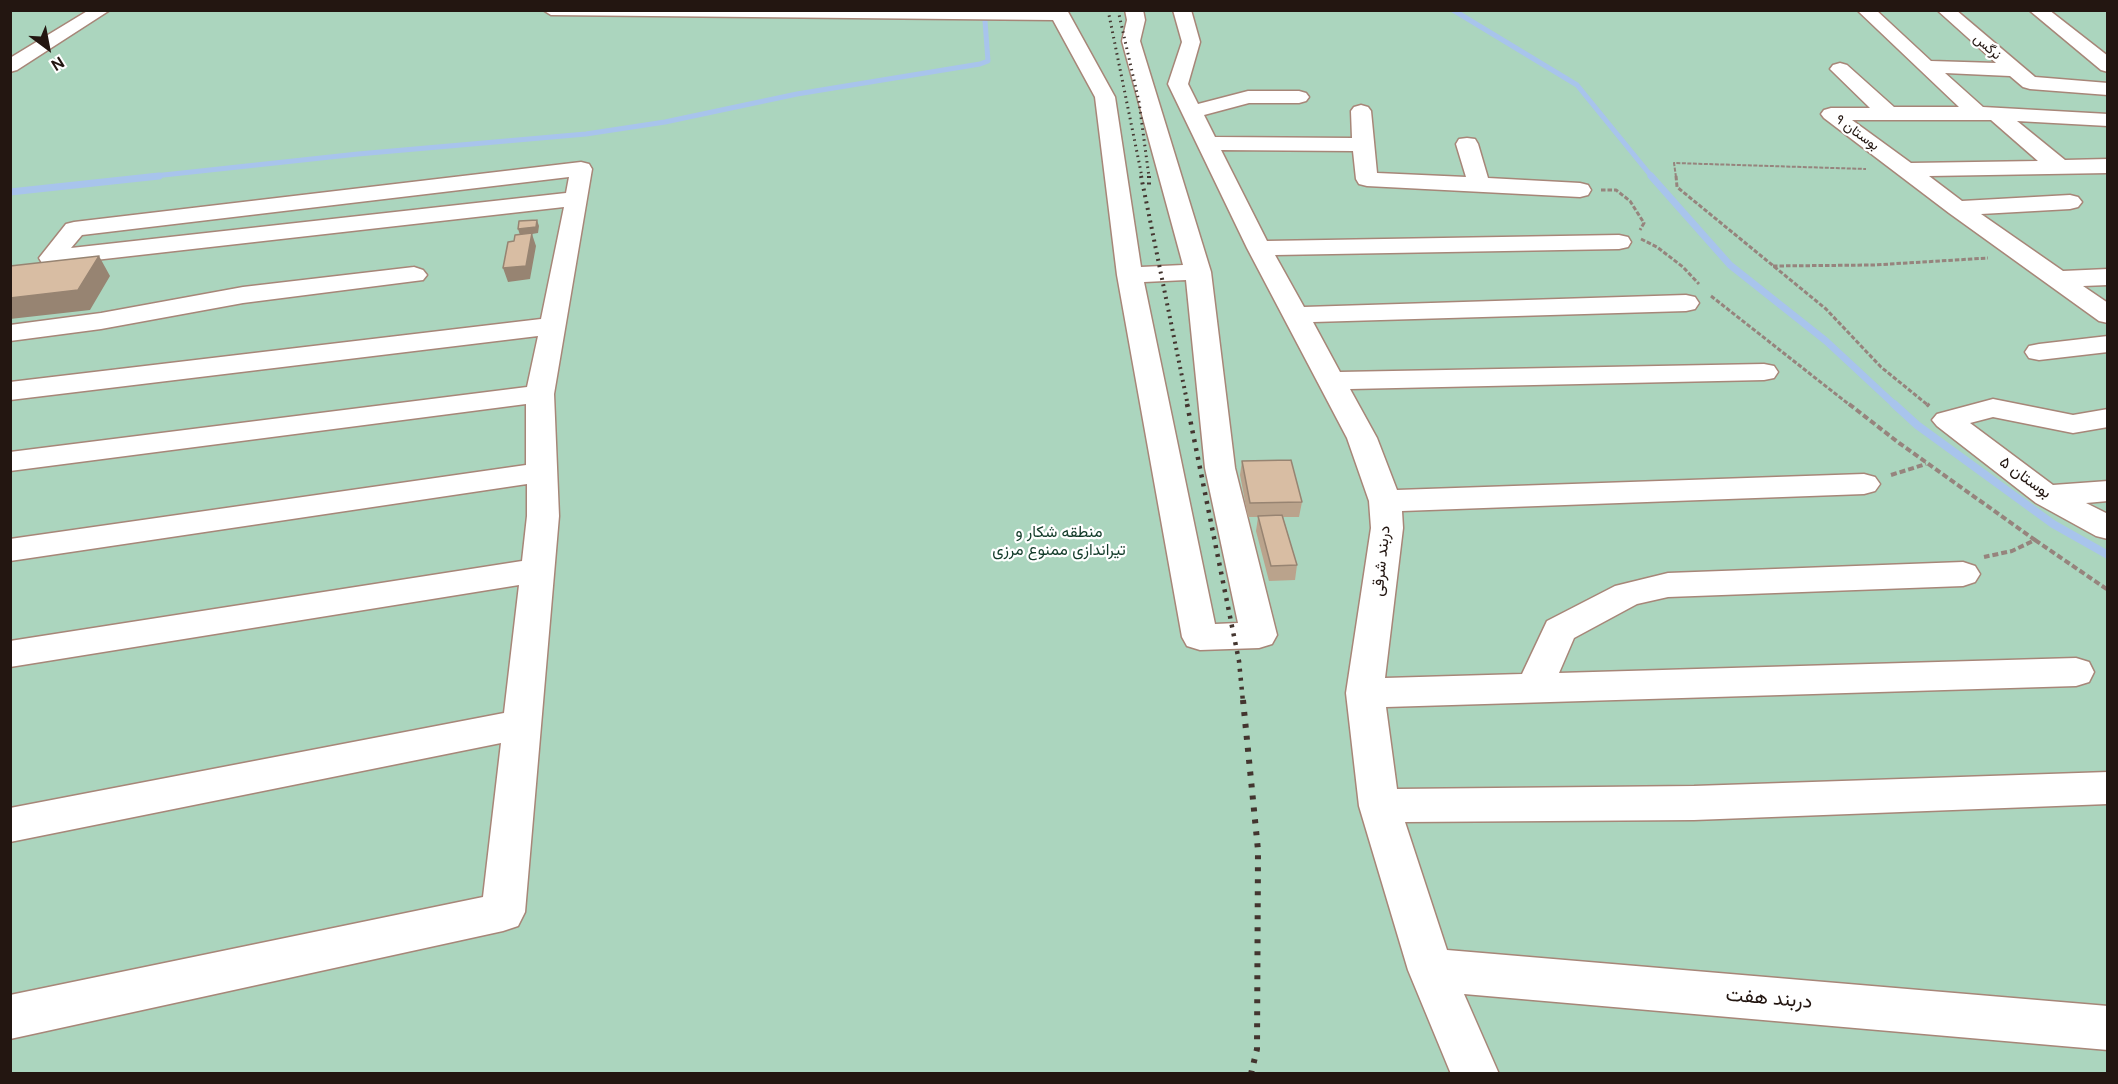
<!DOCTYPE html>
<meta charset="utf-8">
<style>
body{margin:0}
#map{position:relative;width:2118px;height:1084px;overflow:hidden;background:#fae3da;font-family:"DM Sans",sans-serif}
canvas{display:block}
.frame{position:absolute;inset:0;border:12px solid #231611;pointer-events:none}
.north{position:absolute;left:18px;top:18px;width:60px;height:60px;-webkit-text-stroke:4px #fff;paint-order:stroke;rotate:148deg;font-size:16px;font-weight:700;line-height:24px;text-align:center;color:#231611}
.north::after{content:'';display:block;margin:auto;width:21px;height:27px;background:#231611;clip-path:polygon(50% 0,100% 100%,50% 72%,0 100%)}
</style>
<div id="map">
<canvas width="2118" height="1084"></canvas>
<div class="frame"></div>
<div class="north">N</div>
</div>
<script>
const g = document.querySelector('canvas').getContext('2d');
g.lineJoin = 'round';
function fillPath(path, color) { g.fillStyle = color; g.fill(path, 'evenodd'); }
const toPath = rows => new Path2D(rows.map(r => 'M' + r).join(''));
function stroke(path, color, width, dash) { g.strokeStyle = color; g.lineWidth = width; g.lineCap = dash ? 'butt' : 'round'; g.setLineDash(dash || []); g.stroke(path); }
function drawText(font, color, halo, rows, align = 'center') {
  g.font = font + ' "DM Sans",Vazirmatn,sans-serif'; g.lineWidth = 4.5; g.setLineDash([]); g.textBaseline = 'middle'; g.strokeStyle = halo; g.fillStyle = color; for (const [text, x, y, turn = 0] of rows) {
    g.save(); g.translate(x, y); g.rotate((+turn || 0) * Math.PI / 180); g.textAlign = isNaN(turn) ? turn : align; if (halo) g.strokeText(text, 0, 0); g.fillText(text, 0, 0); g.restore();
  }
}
fillPath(toPath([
 [11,11,2107,11,2107,1073,11,1073]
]), '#abd5be');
stroke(toPath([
 [1453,10,1577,85,1652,177],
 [145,177,358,154,586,134,665,122,797,94,980,64,988,61,985,21]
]), '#a8c4ec', 5);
stroke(toPath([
 [1651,176,1730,265,1826,341,1896,406],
 [10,192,159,176]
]), '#a8c4ec', 7);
stroke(toPath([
 [1894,404,1917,425,2053,524,2108,555]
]), '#a8c4ec', 8);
const minor = toPath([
 [89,10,110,10,17,70,10,72,10,58,89,10],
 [543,10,1067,10,1115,97,1141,267,1183,265,1122,41,1127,20,1125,10,1143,10,1145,20,1140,41,1211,272,1235,468,1277,635,1272,644,1259,648,1200,650,1187,646,1182,637,1117,275,1095,97,1053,20,551,15,543,10],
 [1186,280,1205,468,1238,623,1215,624,1144,282,1186,280],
 [1173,10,1191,10,1200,42,1188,84,1198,104,1248,91,1299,91,1306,93,1309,97,1306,101,1299,103,1249,103,1204,115,1215,137,1352,138,1351,111,1354,107,1361,105,1368,107,1371,111,1377,173,1466,177,1456,144,1459,139,1467,138,1475,139,1478,144,1488,178,1580,183,1588,185,1591,190,1588,195,1580,197,1367,186,1359,184,1356,179,1353,151,1221,150,1267,241,1619,235,1628,237,1631,242,1628,247,1619,249,1275,255,1304,307,1686,295,1695,297,1699,303,1695,309,1686,311,1313,322,1340,372,1764,364,1774,366,1778,372,1774,378,1764,380,1350,389,1377,438,1397,490,1864,474,1875,477,1880,484,1875,491,1864,494,1402,511,1403,528,1385,678,1522,674,1547,621,1615,586,1668,573,1963,562,1975,566,1980,574,1975,582,1963,586,1668,597,1637,604,1574,638,1559,673,2076,658,2089,662,2094,672,2089,682,2076,686,1386,707,1397,789,1694,786,2108,772,2108,804,1694,820,1405,822,1447,950,2108,1006,2108,1050,1464,994,1499,1074,1451,1074,1408,970,1359,806,1346,693,1371,528,1369,501,1347,438,1247,248,1168,84,1182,42,1173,10],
 [1857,10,1876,10,1931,61,1996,63,1937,10,1956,10,2035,77,2108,83,2108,95,2030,89,2023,87,2010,76,1945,73,1983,107,2108,114,2108,126,2017,121,2065,160,2108,159,2108,173,1929,176,1962,201,2070,195,2078,197,2082,202,2078,207,2070,209,1981,214,2063,271,2108,269,2108,285,2083,286,2108,303,2108,323,2099,321,1949,213,1824,118,1821,114,1824,110,1831,108,1870,108,1830,69,1833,65,1840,63,1847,65,1894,107,1959,107,1857,10],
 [1852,120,1991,120,2038,161,1911,163,1852,120],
 [2029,10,2049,10,2108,56,2108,72,2101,70,2029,10],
 [581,162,589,164,592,169,554,394,559,516,525,912,518,926,503,931,10,1039,10,995,483,897,501,743,10,842,10,808,504,713,519,585,10,667,10,641,522,561,527,516,527,484,10,561,10,539,526,465,526,404,10,471,10,452,527,387,538,336,10,400,10,382,541,319,564,207,51,265,42,263,39,258,66,224,74,222,581,162],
 [569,177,566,193,71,248,82,235,569,177],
 [414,267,423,270,427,275,423,280,243,303,101,329,10,341,10,325,101,313,243,287,414,267],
 [2108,336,2108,352,2039,360,2029,358,2025,352,2029,346,2039,344,2108,336],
 [1993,399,2073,415,2108,409,2108,427,2073,433,1993,417,1970,423,2053,485,2108,481,2108,501,2086,503,2108,514,2108,539,2096,536,2036,503,1937,426,1932,420,1937,414,1993,399]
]);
stroke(minor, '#a78678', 3);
stroke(toPath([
 [1676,177,1674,163,1866,169]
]), '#96847d', 2, [4, 1.5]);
stroke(toPath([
 [1676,176,1677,187,1826,309,1881,367,1929,406],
 [1601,190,1616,190,1630,201,1644,223,1640,230],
 [1641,239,1657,247,1683,267,1699,284],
 [1773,266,1874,265,1988,258],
 [1711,296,1851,406]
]), '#96847d', 3, [4.5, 2]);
stroke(toPath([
 [1849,404,1899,443,2035,540,2012,551,1984,557],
 [1927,404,1929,406],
 [1891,475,1926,464],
 [2035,540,2108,590]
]), '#96847d', 4, [6, 3]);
fillPath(minor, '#fff');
stroke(toPath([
 [1108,10,1142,177],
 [1118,10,1139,102,1149,177]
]), '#43352f', 3, [1.5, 4]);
stroke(toPath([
 [1141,176,1188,406],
 [1149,176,1149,186]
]), '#43352f', 4, [2, 4.5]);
stroke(toPath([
 [1187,404,1239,661,1243,702]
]), '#43352f', 4.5, [3, 6]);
stroke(toPath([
 [1243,700,1258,850,1257,1049,1251,1074]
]), '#43352f', 6, [4, 8]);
fillPath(toPath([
 [1242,461,1302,502,1299,517,1283,517,1297,565,1295,580,1269,581,1256,531,1258,517,1248,517,1240,475]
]), '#baa38c');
fillPath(toPath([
 [537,220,539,226,538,233,532,234,536,246,530,279,508,282,503,268,520,235,518,229],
 [99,256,110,276,90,310,10,319,10,298]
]), '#978472');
const building = toPath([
 [537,220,536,227,518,229,519,221,537,220],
 [532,233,526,266,503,268,508,242,514,241,515,235,532,233],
 [99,256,78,290,10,298,10,266,99,256],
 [1291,460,1302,502,1250,503,1242,461,1291,460],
 [1282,515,1297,565,1271,566,1258,516,1282,515]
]);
fillPath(building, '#d8bda3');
stroke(building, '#978472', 1.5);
drawText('14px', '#231611', '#fff', [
 ["نرگس",1987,47,41],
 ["بوستان ۹",1857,133,36]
]);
drawText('16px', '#231611', '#fff', [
 ["بوستان ۵",2025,478,36],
 ["دربند شرقی",1382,561,-84]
]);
drawText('16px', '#123b29', '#fff', [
 ["منطقه شکار و",1059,533],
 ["تیراندازی ممنوع مرزی",1059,551]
]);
drawText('20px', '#231611', '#fff', [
 ["دربند هفت",1769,999,5]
]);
</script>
